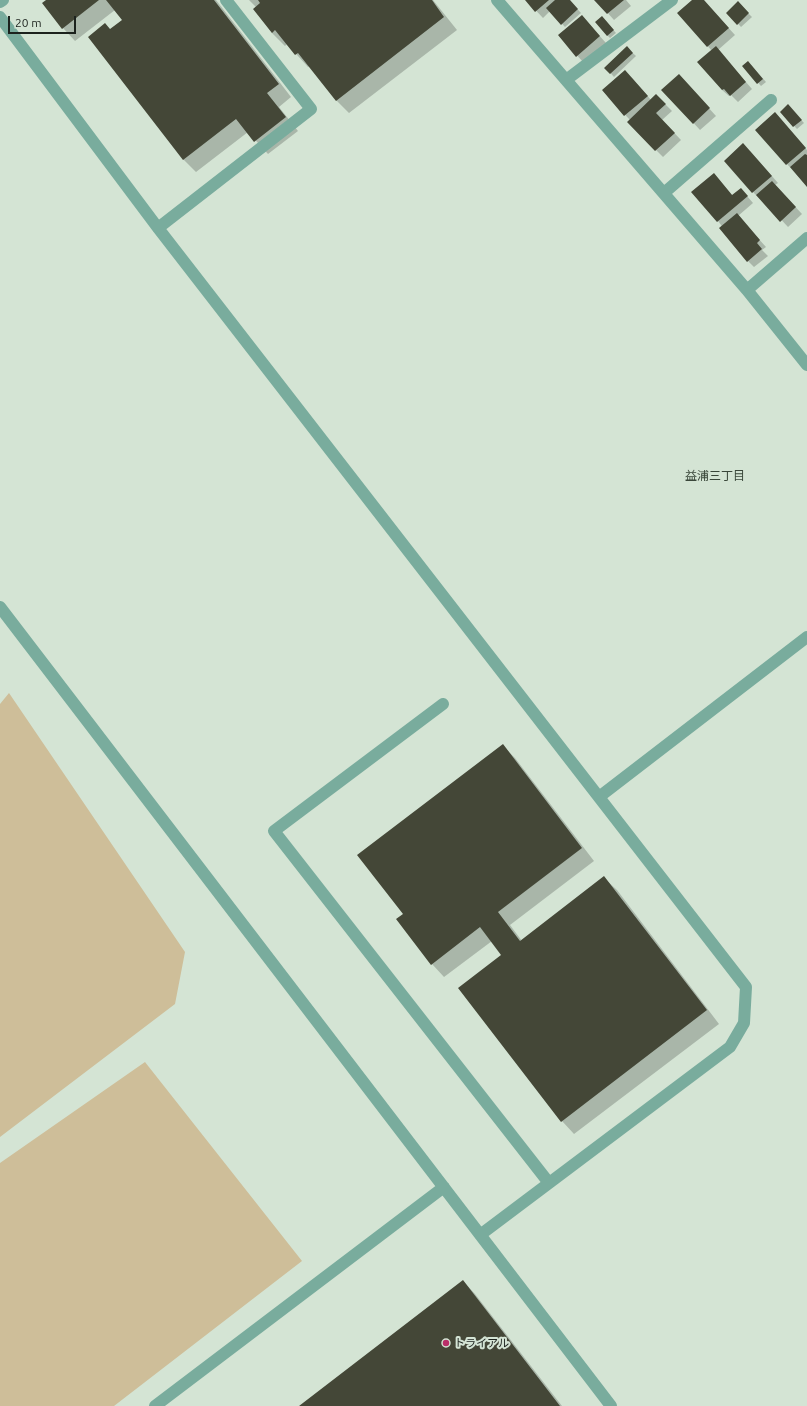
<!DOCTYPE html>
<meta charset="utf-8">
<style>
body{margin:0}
#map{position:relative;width:807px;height:1406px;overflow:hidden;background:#d4e4d4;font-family:Ubuntu,sans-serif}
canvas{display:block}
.scale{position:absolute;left:8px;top:16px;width:68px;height:18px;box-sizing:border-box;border:2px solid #1c221d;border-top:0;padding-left:5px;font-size:12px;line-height:14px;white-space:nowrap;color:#1c221d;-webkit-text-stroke:3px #d4e4d4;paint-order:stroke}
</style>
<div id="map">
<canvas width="807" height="1406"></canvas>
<div class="scale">20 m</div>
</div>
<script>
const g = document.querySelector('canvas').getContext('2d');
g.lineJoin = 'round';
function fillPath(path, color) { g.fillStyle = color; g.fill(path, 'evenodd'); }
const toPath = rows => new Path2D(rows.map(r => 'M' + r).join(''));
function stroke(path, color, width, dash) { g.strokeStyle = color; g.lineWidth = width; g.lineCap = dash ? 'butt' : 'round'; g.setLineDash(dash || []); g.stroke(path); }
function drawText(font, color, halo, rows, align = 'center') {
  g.font = font + ' Ubuntu,"Noto Sans JP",sans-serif'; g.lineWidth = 4; g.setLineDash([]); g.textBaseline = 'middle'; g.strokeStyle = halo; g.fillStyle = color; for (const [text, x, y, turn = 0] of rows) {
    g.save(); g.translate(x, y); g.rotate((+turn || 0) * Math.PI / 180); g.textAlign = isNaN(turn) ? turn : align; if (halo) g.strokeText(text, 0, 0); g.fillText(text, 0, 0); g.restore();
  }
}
fillPath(toPath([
 [9,693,185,952,175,1004,0,1137,0,704],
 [145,1062,302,1261,114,1406,0,1406,0,1163]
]), '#cebe99');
fillPath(toPath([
 [48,0,216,0,291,97,279,107,298,131,268,154,248,132,196,172,183,159,110,30,123,20,115,10,75,41,63,28],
 [249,0,433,0,457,30,349,113,336,100,310,66,308,67,287,44,285,46,272,33,254,9,256,7],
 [526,0,569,0,581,13,565,27,550,11,543,18],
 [596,0,626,0,631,6,614,20],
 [694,0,703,0,735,35,718,50,752,89,738,102,731,95,729,96,722,90,712,51,678,13],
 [738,3,752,17,741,27,728,13],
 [605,20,616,33,610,38,607,35],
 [588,23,606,43,584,63,559,36],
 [627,48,636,56,614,77,606,68],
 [751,65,766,82,761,86,743,66],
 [632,78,651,100,656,95,672,111,662,120,681,140,663,157,628,122,630,120,603,91],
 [685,82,716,116,700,130,663,90],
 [791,109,804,123,797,129,781,112],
 [781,120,807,150,807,186,756,130],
 [750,151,778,183,775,185,802,214,788,227,761,198,760,199,753,192,725,161],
 [714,174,733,196,747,196,753,203,738,216,766,247,762,250,768,256,754,267,748,261,718,221],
 [502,745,515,758,594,861,510,925,522,941,604,878,617,890,719,1024,574,1134,562,1121,503,955,492,941,444,977,432,964,405,915],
 [463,1281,475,1294,562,1406,301,1406]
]), '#0003');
fillPath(toPath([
 [46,0,99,0,62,29,42,3],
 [106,0,214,0,279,84,267,93,286,117,254,142,236,119,183,160,88,37,105,23,110,29,122,20],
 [258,0,432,0,444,17,336,101,298,53,295,55,275,30,272,33,253,9,260,3],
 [525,0,549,0,535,12],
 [555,0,570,0,578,9,561,25,546,8],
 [594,0,624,0,607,14],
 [692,0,704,0,729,28,707,47,677,13],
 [738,1,749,13,737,25,726,13],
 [582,15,600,36,576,57,558,35],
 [602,16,614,30,607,36,595,22],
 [627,46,633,53,610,74,604,68],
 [716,46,746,82,730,96,724,89,722,90,697,62],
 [748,61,763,79,757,84,742,66],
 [625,70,648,96,624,116,602,90],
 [679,74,710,108,693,124,661,90],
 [656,94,666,104,656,113,675,133,655,151,627,122],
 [788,104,802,120,793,127,780,112],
 [775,112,806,148,786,165,755,130],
 [743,143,772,176,752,193,724,161],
 [805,154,807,155,807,187,790,167],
 [714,173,732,195,741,188,748,196,717,222,691,192],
 [772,181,796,207,780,222,756,195],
 [737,213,760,240,757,243,762,249,747,262,719,228],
 [503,744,582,848,498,912,520,941,604,876,707,1010,561,1122,458,988,501,955,480,927,431,965,396,919,403,914,357,855],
 [463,1280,560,1406,299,1406]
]), '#444737');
stroke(toPath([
 [497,0,747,290,807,365],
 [0,2,3,0],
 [0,17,158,228,746,987,744,1023,730,1047,480,1235],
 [566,80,672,0],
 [664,193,771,100],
 [158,228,311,109,226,0],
 [747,290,807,238],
 [0,607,611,1406],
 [443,704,274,831,549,1183],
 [599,797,807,637],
 [155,1406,444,1187]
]), '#79ac9d', 12);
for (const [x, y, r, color] of [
 [446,1343,4,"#b92e68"]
]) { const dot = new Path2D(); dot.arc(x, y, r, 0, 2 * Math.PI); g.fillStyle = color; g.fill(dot); stroke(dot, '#d4e4d4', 1.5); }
drawText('11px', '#1c221d', '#d4e4d4', [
 ["トライアル",454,1343]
], 'left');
drawText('12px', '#394639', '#d4e4d4', [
 ["益浦三丁目",715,476]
]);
</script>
